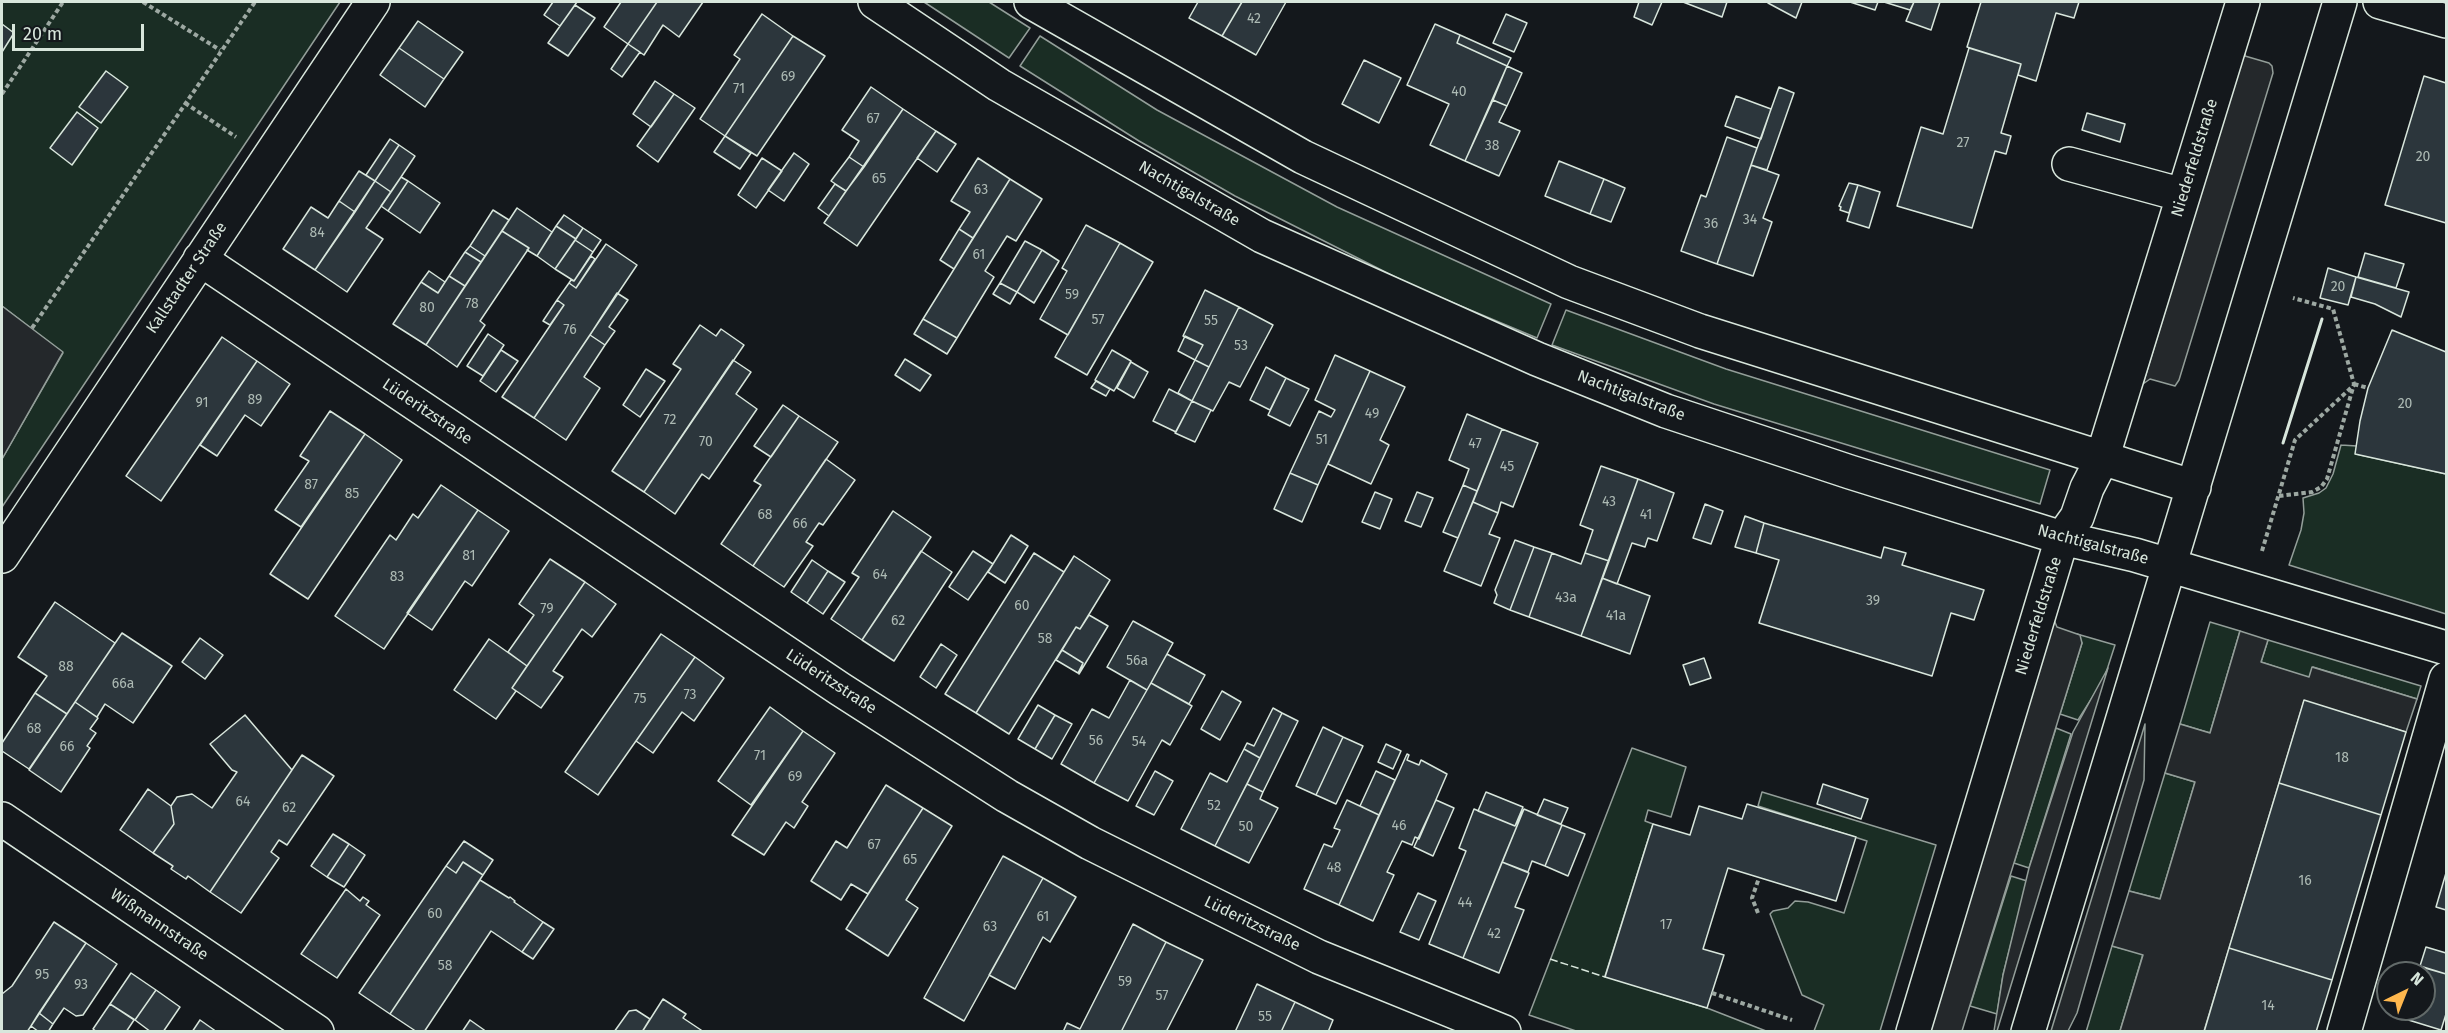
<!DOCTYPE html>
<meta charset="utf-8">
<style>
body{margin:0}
#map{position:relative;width:2448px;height:1033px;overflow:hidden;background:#14181c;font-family:"Fira Sans",sans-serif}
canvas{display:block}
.frame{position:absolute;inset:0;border:3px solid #d8e6dc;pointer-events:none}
.north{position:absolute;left:2376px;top:961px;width:60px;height:60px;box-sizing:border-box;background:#14181c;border:2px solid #626a69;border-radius:50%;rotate:43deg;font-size:16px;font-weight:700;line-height:24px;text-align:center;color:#d8e6dc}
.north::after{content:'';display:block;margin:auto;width:21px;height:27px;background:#ffb74d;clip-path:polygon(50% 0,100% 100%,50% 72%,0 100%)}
.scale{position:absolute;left:12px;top:24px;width:132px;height:27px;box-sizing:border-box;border:3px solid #d8e6dc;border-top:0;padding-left:8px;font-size:18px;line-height:21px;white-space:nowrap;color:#d8e6dc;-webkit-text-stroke:4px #14181c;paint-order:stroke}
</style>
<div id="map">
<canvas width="2448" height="1033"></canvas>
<div class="frame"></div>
<div class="north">N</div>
<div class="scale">20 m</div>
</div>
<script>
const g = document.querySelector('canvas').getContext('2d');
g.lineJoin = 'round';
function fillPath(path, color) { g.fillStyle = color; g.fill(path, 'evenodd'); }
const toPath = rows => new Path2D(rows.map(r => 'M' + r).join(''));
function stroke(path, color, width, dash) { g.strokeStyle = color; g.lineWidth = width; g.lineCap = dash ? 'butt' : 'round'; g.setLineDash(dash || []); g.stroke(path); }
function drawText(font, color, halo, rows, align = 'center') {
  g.font = font + ' "Fira Sans",sans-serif'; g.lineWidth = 4.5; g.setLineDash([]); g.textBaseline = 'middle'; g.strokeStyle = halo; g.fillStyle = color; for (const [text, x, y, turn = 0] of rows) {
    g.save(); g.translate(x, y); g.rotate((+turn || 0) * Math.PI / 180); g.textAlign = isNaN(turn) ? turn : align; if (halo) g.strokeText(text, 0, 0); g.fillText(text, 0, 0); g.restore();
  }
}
const green = toPath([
 [2,2,340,2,2,507,2,459,63,353,2,306,2,2],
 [924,2,989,2,1030,28,1009,58,924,2],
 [1040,36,1157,110,1337,207,1551,304,1537,338,1413,286,1235,196,1139,141,1020,66,1040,36],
 [1566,310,1726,369,2050,470,2040,504,1714,404,1552,345,1566,310],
 [2341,445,2357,446,2356,454,2446,474,2446,614,2289,565,2301,530,2304,513,2303,498,2319,493,2326,488,2333,474,2341,445],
 [2210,622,2240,631,2210,733,2180,724,2210,622],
 [2077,634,2115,645,2104,679,2078,720,2060,714,2082,643,2077,634],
 [2268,640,2421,686,2417,699,2313,667,2309,678,2261,662,2268,640],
 [2056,728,2071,734,2029,868,2014,863,2056,728],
 [1632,748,1686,767,1671,817,1648,810,1645,821,1653,824,1605,976,1707,1008,1766,1031,1576,1031,1529,1015,1632,748],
 [2165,773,2195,782,2160,899,2129,891,2165,773],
 [1762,792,1936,845,1880,1031,1814,1031,1824,1005,1802,995,1770,914,1773,911,1788,908,1795,901,1808,902,1844,913,1867,841,1758,806,1762,792],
 [2011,876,2027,881,2003,975,1997,1014,1970,1006,2011,876],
 [2112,946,2143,954,2120,1031,2086,1032,2112,946]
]);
fillPath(green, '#1a2d24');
stroke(green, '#939e99', 1.5);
const parking = toPath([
 [2245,47,2245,56,2269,63,2272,66,2273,73,2179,380,2175,386,2150,379,2143,384,2245,47],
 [2,306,63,352,2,459,2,306],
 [2054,620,2057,627,2080,635,2082,643,1962,1031,1927,1032,2054,620],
 [2240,631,2268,640,2261,662,2309,677,2312,667,2417,699,2406,732,2304,701,2204,1031,2120,1031,2143,955,2112,946,2129,891,2160,899,2195,782,2165,773,2180,724,2210,733,2240,631],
 [2108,668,1997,1031,1994,1031,2003,975,2029,868,2073,732,2108,668],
 [2145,724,2144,780,2077,1013,2068,1031,2051,1031,2145,724]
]);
fillPath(parking, '#24282b');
stroke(parking, '#939e99', 1.5);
const building = toPath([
 [553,2,577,2,560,26,544,15,553,2],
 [621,2,657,2,628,44,604,27,621,2],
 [657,2,703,2,679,37,663,25,644,55,628,44,657,2],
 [1198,2,1242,2,1222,36,1189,18,1198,2],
 [1242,2,1286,2,1256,55,1222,36,1242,2],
 [1639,2,1662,2,1652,25,1634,17,1639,2],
 [1683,2,1727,2,1722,17,1683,2],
 [1769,2,1802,2,1796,18,1768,3,1769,2],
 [1850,2,1878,2,1875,10,1850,2],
 [1884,2,1914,2,1910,10,1884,2],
 [1914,2,1940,2,1931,30,1906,21,1914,2],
 [1981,2,2079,2,2074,18,2056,13,2036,81,2018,75,2021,64,1967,47,1981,2],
 [575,5,595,18,568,56,548,43,575,5],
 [762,14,793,36,725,136,700,119,740,59,734,55,762,14],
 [1506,14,1527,23,1514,52,1493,43,1506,14],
 [418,21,463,52,444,79,399,48,418,21],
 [2,24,14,33,2,52,2,24],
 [1435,24,1460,35,1457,43,1507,66,1465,161,1430,145,1449,104,1407,85,1435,24],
 [1460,35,1511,58,1507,66,1457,43,1460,35],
 [793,36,825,56,757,156,725,136,793,36],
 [628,44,640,52,622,77,611,69,628,44],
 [399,48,444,79,425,107,380,75,399,48],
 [1969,48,2021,64,2001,133,2011,136,2006,154,1995,151,1972,228,1897,206,1921,127,1943,134,1969,48],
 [1364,60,1401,78,1379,123,1342,104,1364,60],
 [1507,66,1522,73,1507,106,1493,100,1507,66],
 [106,71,128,87,101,123,79,107,106,71],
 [2424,76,2446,83,2446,223,2385,205,2424,76],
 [655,81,674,94,651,127,633,114,655,81],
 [871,87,903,109,864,167,849,157,859,141,842,130,871,87],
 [1779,87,1794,93,1767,170,1751,165,1779,87],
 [674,94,695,108,658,162,637,146,674,94],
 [1736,96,1771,109,1761,139,1725,126,1736,96],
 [1493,100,1507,106,1499,122,1520,131,1499,176,1465,161,1493,100],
 [903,109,936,131,857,246,824,223,903,109],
 [77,112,98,128,72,165,50,148,77,112],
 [2087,113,2125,124,2120,142,2082,130,2087,113],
 [936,131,956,144,937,172,917,158,936,131],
 [725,136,751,153,740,169,714,152,725,136],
 [1727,137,1757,148,1717,264,1681,251,1701,195,1706,197,1727,137],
 [390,139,399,145,375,181,366,175,390,139],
 [399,145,415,156,391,192,375,181,399,145],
 [794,153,809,164,784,201,768,190,794,153],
 [849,157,864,167,846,191,831,181,849,157],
 [762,158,782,171,756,208,738,195,762,158],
 [978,158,1010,179,973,238,959,229,970,212,951,201,978,158],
 [1559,161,1604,179,1590,214,1545,196,1559,161],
 [1751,165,1779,175,1763,218,1772,222,1753,276,1717,264,1751,165],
 [359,171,375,181,355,212,339,201,359,171],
 [401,177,408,181,388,211,381,206,401,177],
 [1010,179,1042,199,1016,241,1007,236,985,271,994,277,957,338,923,319,1010,179],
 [1604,179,1625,188,1611,222,1590,214,1604,179],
 [375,181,391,192,366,228,383,239,347,292,315,270,375,181],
 [408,181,440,203,420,233,388,211,408,181],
 [1849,183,1858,185,1849,213,1840,210,1841,207,1839,206,1849,183],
 [835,184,846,191,829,216,818,208,835,184],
 [1858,185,1880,192,1869,228,1847,221,1858,185],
 [339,201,355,212,315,270,283,249,311,207,328,218,339,201],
 [517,208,552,232,537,256,527,250,529,248,502,231,517,208],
 [493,210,509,220,485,256,470,246,493,210],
 [564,215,583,228,576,239,556,226,564,215],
 [1086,225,1120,243,1068,335,1040,319,1067,271,1062,268,1086,225],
 [556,226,576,239,555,269,537,256,556,226],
 [583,228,601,240,593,252,575,240,583,228],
 [959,229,973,238,954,269,940,260,959,229],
 [502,231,529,248,480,321,485,325,457,367,426,345,502,231],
 [575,240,593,252,574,281,555,269,575,240],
 [1025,241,1042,250,1017,292,1000,283,1025,241],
 [1120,243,1153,262,1087,375,1055,357,1120,243],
 [606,244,637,265,534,418,502,397,564,305,557,300,569,283,576,288,606,244],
 [470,246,485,256,481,262,465,252,470,246],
 [1042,250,1059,261,1034,303,1017,292,1042,250],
 [465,252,481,262,465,286,449,276,465,252],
 [2365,253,2404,264,2396,288,2358,277,2365,253],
 [591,256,595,259,576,288,569,283,571,280,574,281,591,256],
 [2328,268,2356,277,2348,305,2320,298,2328,268],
 [429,271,445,282,438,293,421,282,429,271],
 [449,276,465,286,426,345,393,324,421,282,438,293,449,276],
 [2356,277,2409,292,2401,317,2375,304,2351,297,2356,277],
 [1000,283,1017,292,1010,304,993,294,1000,283],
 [1205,290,1239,307,1209,367,1195,360,1203,345,1183,336,1205,290],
 [617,293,628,300,609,327,615,331,605,345,590,335,617,293],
 [557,300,564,305,550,325,543,321,557,300],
 [1239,307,1273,325,1240,387,1229,382,1213,411,1192,401,1239,307],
 [923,319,957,338,947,354,914,334,923,319],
 [700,325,716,336,721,329,744,345,644,492,612,471,681,369,673,364,700,325],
 [2392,330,2446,352,2446,474,2355,454,2360,421,2368,388,2392,330],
 [488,334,504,345,483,376,467,366,488,334],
 [590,335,605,345,584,377,600,388,566,440,534,418,590,335],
 [1185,336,1203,345,1195,360,1178,351,1185,336],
 [222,337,257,361,161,501,126,476,222,337],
 [501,350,518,361,496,392,480,381,501,350],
 [1112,350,1131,361,1114,391,1095,380,1112,350],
 [1335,355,1370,371,1318,485,1290,473,1319,411,1331,417,1335,410,1315,400,1335,355],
 [905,359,931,375,920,391,895,375,905,359],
 [733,360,751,372,736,394,757,409,709,479,702,474,675,514,644,492,733,360],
 [1195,360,1209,367,1192,401,1178,393,1195,360],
 [257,361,290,384,261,426,245,415,217,456,200,445,257,361],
 [1131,362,1148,372,1134,398,1117,388,1131,362],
 [1266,367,1286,378,1270,410,1250,400,1266,367],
 [646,369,665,381,640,417,623,405,646,369],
 [1370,371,1405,387,1380,440,1389,445,1371,484,1328,464,1370,371],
 [1286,378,1309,389,1290,426,1268,415,1286,378],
 [1096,381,1110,389,1106,396,1091,388,1096,381],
 [1169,389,1192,401,1176,432,1153,421,1169,389],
 [1192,401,1211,410,1195,442,1175,433,1192,401],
 [783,405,799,416,771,457,754,446,783,405],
 [330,411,365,434,301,527,275,510,309,461,300,456,330,411],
 [1467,414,1502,429,1477,491,1463,485,1469,469,1449,460,1467,414],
 [799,416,838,442,753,566,721,544,761,485,754,481,799,416],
 [1502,429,1538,443,1513,507,1501,502,1498,513,1473,502,1502,429],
 [365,434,402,460,308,599,270,574,365,434],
 [826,459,855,480,823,525,819,523,806,542,813,546,784,587,753,566,826,459],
 [1601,466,1638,479,1609,561,1585,553,1593,530,1580,525,1601,466],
 [1290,473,1318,485,1302,522,1274,509,1290,473],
 [1638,479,1674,493,1657,541,1648,538,1645,547,1632,543,1617,584,1602,578,1638,479],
 [441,485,478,510,384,649,335,616,390,535,396,540,413,514,418,518,441,485],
 [1463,485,1477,491,1458,538,1443,532,1463,485],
 [1375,492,1392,499,1380,529,1362,522,1375,492],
 [1417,492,1433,498,1421,527,1405,521,1417,492],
 [1473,502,1498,513,1489,534,1500,538,1481,586,1444,571,1473,502],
 [1705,504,1723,511,1711,544,1693,538,1705,504],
 [478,510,509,531,472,586,465,581,432,630,407,613,478,510],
 [893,511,931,537,862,640,831,619,859,577,852,573,893,511],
 [1745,516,1764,523,1756,553,1735,547,1745,516],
 [1764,523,1881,558,1884,547,1906,553,1902,565,1984,590,1974,620,1951,613,1932,676,1759,623,1779,560,1756,553,1764,523],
 [1011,535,1028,546,1005,583,988,572,1011,535],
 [1515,540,1534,547,1510,610,1494,603,1497,595,1495,590,1515,540],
 [1534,547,1552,553,1529,617,1510,610,1534,547],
 [921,551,952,572,894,661,862,640,921,551],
 [973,551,993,564,968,600,949,587,973,551],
 [1034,553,1064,572,976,713,945,694,1034,553],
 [1552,553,1581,564,1585,553,1609,561,1581,636,1529,617,1552,553],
 [1074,556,1110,580,1080,629,1076,627,1009,734,976,713,1074,556],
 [550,559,585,582,527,666,508,652,534,615,519,604,550,559],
 [812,560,828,571,807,603,791,592,812,560],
 [828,571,845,582,823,614,807,603,828,571],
 [1602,578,1650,596,1630,654,1581,636,1602,578],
 [585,582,616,604,592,637,582,629,553,671,563,677,541,708,512,688,585,582],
 [55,602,115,643,67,714,35,693,47,676,18,657,55,602],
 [1089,615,1108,626,1079,674,1083,663,1062,650,1076,627,1080,629,1089,615],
 [1133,621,1173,643,1147,690,1107,667,1133,621],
 [122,633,172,666,133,723,105,704,97,717,75,702,122,633],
 [661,634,695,657,598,795,565,772,661,634],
 [200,638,223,655,205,679,182,662,200,638],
 [489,639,527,666,512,688,516,691,496,719,454,690,489,639],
 [941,644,957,655,936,688,920,677,941,644],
 [1062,650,1083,663,1078,673,1056,660,1062,650],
 [1167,654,1205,675,1189,704,1151,683,1167,654],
 [695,657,724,678,694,721,682,712,653,753,636,741,695,657],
 [1704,658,1711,678,1690,685,1683,665,1704,658],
 [1130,680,1147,690,1094,783,1061,764,1092,709,1109,718,1130,680],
 [1151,683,1192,706,1170,745,1162,740,1128,801,1094,783,1151,683],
 [1222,691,1241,702,1220,740,1201,729,1222,691],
 [35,693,67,714,29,769,2,751,2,743,35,693],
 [2304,700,2406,732,2381,815,2279,783,2304,700],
 [75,702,98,718,90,729,96,733,87,746,90,748,61,792,29,770,75,702],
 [1038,705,1055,715,1035,749,1018,739,1038,705],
 [770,707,803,731,751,805,718,781,770,707],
 [1273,708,1282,713,1260,758,1244,749,1247,743,1254,746,1273,708],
 [1282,713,1298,721,1263,792,1247,784,1282,713],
 [245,715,292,770,210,892,188,876,186,879,171,869,173,866,153,853,174,824,171,806,177,797,192,794,212,808,237,772,232,770,210,744,245,715],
 [1055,715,1072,724,1052,759,1035,749,1055,715],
 [1323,727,1343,737,1316,795,1296,786,1323,727],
 [803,731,835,753,802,802,808,806,794,828,786,822,764,855,732,835,803,731],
 [1343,737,1363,746,1336,804,1316,795,1343,737],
 [1386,744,1401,751,1393,769,1378,762,1386,744],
 [1244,749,1260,758,1215,846,1181,829,1210,773,1227,782,1244,749],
 [1407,754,1409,755,1407,760,1419,765,1421,760,1447,774,1419,839,1415,837,1412,845,1402,841,1387,872,1394,875,1373,921,1339,905,1407,754],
 [302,755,334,776,287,845,279,840,271,852,279,858,241,913,210,892,302,755],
 [1155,771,1173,781,1154,815,1136,806,1155,771],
 [1376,771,1395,780,1379,815,1360,806,1376,771],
 [2279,783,2381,815,2332,980,2229,948,2279,783],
 [1247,784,1263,792,1260,799,1278,808,1249,863,1215,846,1247,784],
 [1823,784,1868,799,1861,819,1817,804,1823,784],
 [886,785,923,808,868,894,851,884,841,900,811,881,836,841,847,848,886,785],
 [148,789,171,806,174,824,153,853,120,830,148,789],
 [1486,792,1523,807,1515,826,1478,811,1486,792],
 [1544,799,1568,808,1561,824,1537,815,1544,799],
 [1347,800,1379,815,1339,905,1304,889,1324,844,1332,847,1340,830,1334,828,1347,800],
 [1436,800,1454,808,1433,856,1414,847,1436,800],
 [1747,804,1856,837,1836,901,1728,868,1703,949,1724,955,1707,1008,1605,977,1653,824,1690,835,1699,806,1742,819,1747,804],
 [923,808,952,826,906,900,918,908,888,956,846,929,923,808],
 [1474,809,1515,826,1524,809,1463,958,1429,944,1466,851,1459,848,1474,809],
 [1524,809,1562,825,1545,866,1532,861,1528,872,1502,862,1524,809],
 [1562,825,1585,834,1568,876,1545,866,1562,825],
 [333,834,349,844,327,877,311,866,333,834],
 [464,841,493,860,483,875,463,862,456,873,446,866,464,841],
 [349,844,365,855,344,887,327,877,349,844],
 [1003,856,1043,878,964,1021,924,998,1003,856],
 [463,862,483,875,390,1014,359,993,446,866,456,873,463,862],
 [1502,862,1529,873,1515,907,1524,910,1499,973,1463,958,1502,862],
 [2446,873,2446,910,2436,907,2446,873],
 [1043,878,1076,897,1050,942,1043,937,1015,989,989,975,1043,878],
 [480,880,509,898,510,897,515,901,514,902,543,922,522,952,491,931,424,1032,417,1032,390,1014,480,880],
 [346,889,360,901,363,897,369,901,366,905,380,915,337,978,301,954,346,889],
 [1418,893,1436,901,1419,940,1400,932,1418,893],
 [54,922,86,943,27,1032,2,1032,2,994,12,986,54,922],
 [543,922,554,929,533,959,522,952,543,922],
 [1133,924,1166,942,1121,1032,1063,1032,1067,1023,1080,1029,1133,924],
 [1166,942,1203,960,1166,1032,1121,1032,1166,942],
 [86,943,117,964,83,1015,76,1016,64,1008,53,1024,39,1013,86,943],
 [2426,947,2446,953,2446,974,2420,966,2426,947],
 [2229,948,2332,980,2316,1032,2204,1032,2229,948],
 [2418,966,2446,974,2446,1014,2441,1030,2402,1018,2405,1009,2424,1009,2424,973,2416,973,2418,966],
 [131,973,156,990,135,1020,110,1004,131,973],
 [1257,984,1295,1002,1281,1032,1235,1032,1257,984],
 [156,990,180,1007,163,1032,151,1032,135,1020,156,990],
 [663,999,686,1014,683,1018,704,1032,642,1032,663,999],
 [1295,1002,1333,1020,1328,1032,1281,1032,1295,1002],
 [110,1004,134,1020,126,1032,97,1032,93,1029,110,1004],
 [636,1010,650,1019,642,1032,614,1032,629,1011,636,1010],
 [39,1013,53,1024,48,1032,39,1032,31,1026,39,1013],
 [200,1020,217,1032,192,1032,200,1020],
 [470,1020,487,1032,462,1032,470,1020]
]);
fillPath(building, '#2c363c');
stroke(building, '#d8e6dc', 1.5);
const minor = toPath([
 [875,2,999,85,1262,236,1537,359,1666,411,1850,472,2062,538,2135,555,2446,648],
 [1031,2,1303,157,1569,282,1700,331,2194,487],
 [2380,2,2446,21],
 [2069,164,2183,195],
 [200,259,840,689,1007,796,1090,843,1319,957,1504,1032],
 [2,556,373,2],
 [2,819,317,1032],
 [1913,1032,2062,538,2077,517,2087,488,2102,459,2243,2],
 [2028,1032,2340,2],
 [2344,1032,2446,679]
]);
stroke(minor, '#d8e6dc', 36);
stroke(toPath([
 [143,2,220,50],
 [2,94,63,2],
 [185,103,236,137],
 [32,328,255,2],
 [2354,384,2368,388],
 [2279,496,2312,492,2321,487,2327,479,2354,384,2333,309,2293,298],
 [2262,551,2295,440,2354,385],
 [1758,913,1752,898,1759,878],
 [1712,993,1792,1020]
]), '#9da8a2', 4, [4.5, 3]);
stroke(minor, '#14181c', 33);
stroke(toPath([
 [1550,959,1605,977]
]), '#d8e6dc', 1.5, [8, 3]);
stroke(toPath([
 [2283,443,2322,319]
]), '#d8e6dc', 3);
drawText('14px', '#adbab4', null, [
 ["42",1254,19],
 ["69",788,77],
 ["71",739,89],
 ["40",1459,92],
 ["67",873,119],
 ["27",1963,143],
 ["38",1492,146],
 ["20",2423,157],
 ["65",879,179],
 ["63",981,190],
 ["34",1750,220],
 ["36",1711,224],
 ["84",317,233],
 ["61",979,255],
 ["20",2338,287],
 ["59",1072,295],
 ["78",472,304],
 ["80",427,308],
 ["57",1098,320],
 ["55",1211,321],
 ["76",570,330],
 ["53",1241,346],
 ["89",255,400],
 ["91",202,403],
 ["20",2405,404],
 ["49",1372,414],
 ["72",670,420],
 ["51",1322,440],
 ["70",706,442],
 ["47",1475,444],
 ["45",1507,467],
 ["87",311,485],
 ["85",352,494],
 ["43",1609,502],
 ["68",765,515],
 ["41",1646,515],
 ["66",800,524],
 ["81",469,556],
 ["64",880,575],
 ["83",397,577],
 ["43a",1566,598],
 ["39",1873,601],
 ["60",1022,606],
 ["79",547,609],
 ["41a",1616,616],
 ["62",898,621],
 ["58",1045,639],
 ["56a",1137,661],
 ["88",66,667],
 ["66a",123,684],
 ["73",690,695],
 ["75",640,699],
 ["68",34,729],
 ["56",1096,741],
 ["54",1139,742],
 ["66",67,747],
 ["71",760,756],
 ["18",2342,758],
 ["69",795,777],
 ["64",243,802],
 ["52",1214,806],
 ["62",289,808],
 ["46",1399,826],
 ["50",1246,827],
 ["67",874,845],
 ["65",910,860],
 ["48",1334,868],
 ["16",2305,881],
 ["44",1465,903],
 ["60",435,914],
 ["61",1043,917],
 ["17",1666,925],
 ["63",990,927],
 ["42",1494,934],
 ["58",445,966],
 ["95",42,975],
 ["59",1125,982],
 ["93",81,985],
 ["57",1162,996],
 ["14",2268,1006],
 ["55",1265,1017]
]);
drawText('16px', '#d8e6dc', '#14181c', [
 ["Niederfeldstraße",2195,158,-73],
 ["Nachtigalstraße",1189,194,30],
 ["Kallstadter Straße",187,278,-56],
 ["Nachtigalstraße",1631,396,21],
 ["Lüderitzstraße",427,412,34],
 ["Nachtigalstraße",2093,545,15],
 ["Niederfeldstraße",2039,616,-73],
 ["Lüderitzstraße",831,682,33],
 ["Lüderitzstraße",1252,924,26],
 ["Wißmannstraße",159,925,34]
]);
</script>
